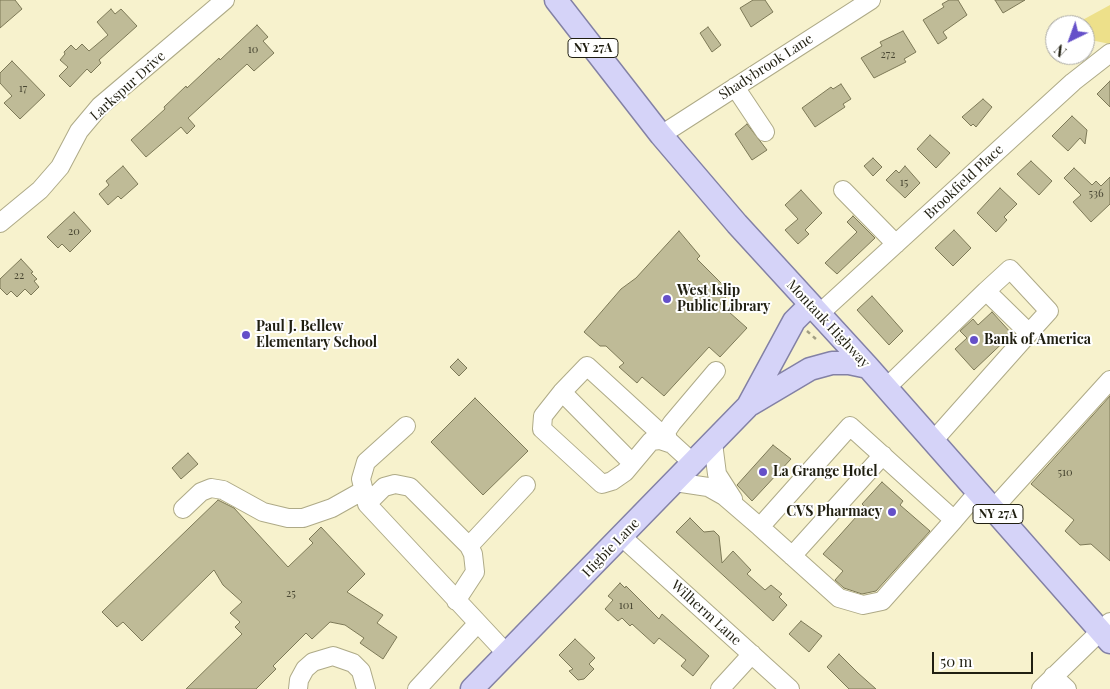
<!DOCTYPE html>
<style>
body{margin:0}
#map{position:relative;width:1110px;height:689px;overflow:hidden;background:#f7f2cd;font-family:"Playfair Display",serif}
canvas{display:block}
.north{position:absolute;left:1045px;top:15px;width:50px;height:50px;box-sizing:border-box;background:#fff;border:1px solid #a6a5a0;border-radius:50%;rotate:222deg;font-size:14px;font-weight:700;line-height:20px;text-align:center;color:#201f11}
.north::after{content:'';display:block;margin:auto;width:18px;height:22px;background:#6550c9;clip-path:polygon(50% 0,100% 100%,50% 72%,0 100%)}
.scale{position:absolute;left:932px;top:652px;width:101px;height:22px;box-sizing:border-box;border:2px solid #201f11;border-top:0;padding-left:6px;font-size:15px;line-height:18px;white-space:nowrap;color:#201f11;-webkit-text-stroke:4px #fff;paint-order:stroke}
</style>
<div id="map">
<canvas width="1110" height="689"></canvas>
<div class="north">N</div>
<div class="scale">50 m</div>
</div>
<script>
const g = document.querySelector('canvas').getContext('2d');
g.lineJoin = 'round';
function fillPath(path, color) { g.fillStyle = color; g.fill(path, 'evenodd'); }
const toPath = rows => new Path2D(rows.map(r => 'M' + r).join(''));
function stroke(path, color, width, dash) { g.strokeStyle = color; g.lineWidth = width; g.lineCap = dash ? 'butt' : 'round'; g.setLineDash(dash || []); g.stroke(path); }
function drawText(font, color, halo, rows, align = 'center') {
  g.font = font + ' "Playfair Display",serif'; g.lineWidth = 4; g.setLineDash([]); g.textBaseline = 'middle'; g.strokeStyle = halo; g.fillStyle = color; for (const [text, x, y, turn = 0] of rows) {
    g.save(); g.translate(x, y); g.rotate((+turn || 0) * Math.PI / 180); g.textAlign = isNaN(turn) ? turn : align; if (halo) g.strokeText(text, 0, 0); g.fillText(text, 0, 0); g.restore();
  }
}
fillPath(toPath([
 [1110,5,1110,44,1086,39,1085,25,1079,25,1077,23]
]), '#ede08a');
const building = toPath([
 [0,0,15,0,22,9,0,28,0,0],
 [753,0,765,0,773,12,751,27,740,8,753,0],
 [949,0,958,0,967,15,943,32,947,38,938,44,923,20,944,7,942,4,949,0],
 [995,0,1025,0,1003,13,995,0],
 [111,9,115,14,121,9,137,26,99,60,101,63,91,73,87,69,70,87,59,76,68,67,60,60,65,54,64,52,71,45,76,50,82,44,89,51,108,35,97,22,111,9],
 [257,25,268,37,263,41,274,53,254,71,247,64,188,118,195,126,187,134,181,127,146,157,131,140,165,109,164,107,186,86,187,88,219,58,220,60,257,25],
 [708,27,721,45,712,52,700,33,708,27],
 [903,31,916,52,904,59,906,62,874,78,861,58,882,46,880,42,903,31],
 [12,61,45,95,20,119,4,103,12,96,0,83,0,73,12,61],
 [1110,81,1110,107,1097,94,1110,81],
 [841,84,851,99,843,104,845,107,815,127,802,108,831,87,833,89,841,84],
 [983,99,992,107,976,127,973,124,971,126,962,117,983,99],
 [1072,116,1087,130,1085,144,1080,138,1068,151,1052,136,1072,116],
 [747,124,767,150,752,160,735,134,747,124],
 [930,135,950,153,936,168,917,149,930,135],
 [873,158,882,167,873,176,864,166,873,158],
 [1031,161,1052,181,1039,195,1017,174,1031,161],
 [123,166,138,184,121,199,118,196,108,205,99,194,109,185,106,181,123,166],
 [905,166,920,183,905,198,886,180,896,170,899,173,905,166],
 [1074,168,1092,185,1096,181,1101,186,1110,177,1110,204,1091,222,1073,202,1081,195,1064,178,1074,168],
 [1000,188,1017,204,1004,217,1007,220,996,232,977,213,1000,188],
 [801,190,822,213,805,230,809,234,798,244,785,230,798,219,785,205,801,190],
 [74,212,91,231,70,252,62,244,58,248,47,237,74,212],
 [853,216,875,238,837,274,825,263,857,232,847,222,853,216],
 [954,230,971,248,953,266,935,248,954,230],
 [679,231,700,256,697,259,730,292,720,304,747,328,720,357,709,347,664,396,642,377,637,383,619,367,624,363,606,346,600,346,584,332,621,289,636,278,679,231],
 [21,259,33,272,31,273,37,279,34,281,39,287,31,295,25,289,17,297,11,291,7,295,0,288,0,279,21,259],
 [872,296,903,331,889,345,857,310,872,296],
 [992,312,1012,334,974,370,955,349,967,338,960,331,973,319,978,325,992,312],
 [458,359,467,368,459,376,450,367,458,359],
 [1110,396,1110,561,1091,544,1080,545,1065,531,1074,520,1031,484,1110,396],
 [475,398,528,451,483,495,431,442,475,398],
 [773,445,791,459,752,501,737,485,773,445],
 [188,453,198,464,181,479,172,468,188,453],
 [882,482,903,501,900,505,930,531,876,591,862,594,844,588,835,580,843,571,823,554,865,507,862,504,882,482],
 [218,500,234,508,288,567,313,543,309,539,321,527,365,574,347,592,383,615,377,623,397,637,383,659,360,643,364,638,345,625,330,622,312,639,306,633,273,666,276,669,256,689,186,689,242,634,235,627,240,622,230,613,242,602,223,585,214,570,142,641,123,622,117,627,102,612,218,500],
 [690,518,704,532,714,531,719,536,722,563,733,551,751,570,747,574,765,590,771,585,782,594,779,597,787,605,773,621,676,532,690,518],
 [620,583,625,588,626,586,659,619,662,614,709,656,693,676,681,666,686,660,659,638,654,644,632,624,630,626,622,618,618,621,605,609,613,600,608,596,620,583],
 [801,621,822,636,809,652,789,634,801,621],
 [575,639,595,658,589,664,594,669,584,679,578,680,569,671,573,669,559,655,575,639],
 [839,654,858,673,876,689,849,689,827,667,839,654]
]);
fillPath(building, '#bfbb97');
stroke(building, '#7d7957', 1);
const minor = toPath([
 [735,87,765,132],
 [661,135,871,0],
 [843,190,896,244],
 [0,223,40,190,60,167,79,131,100,106,225,0],
 [986,291,1010,269,1049,311,1029,333],
 [819,314,1073,82,1110,53],
 [886,388,986,291,1029,333,933,441],
 [562,392,632,463],
 [406,426,366,462,361,479,367,504,507,654],
 [669,443,660,440,651,441,625,472,612,481,602,484,542,429,543,416,562,392,587,366,693,463],
 [669,443,666,432,672,423,716,371],
 [713,443,717,474,733,499],
 [675,482,708,487,724,496,760,527],
 [367,504,384,487,395,484,410,487,469,546,473,554,475,572,456,601],
 [183,509,201,492,211,488,223,490,263,512,288,518,303,518,332,508,364,490],
 [993,509,1110,380],
 [954,520,882,601,863,605,839,598,760,527,850,426,954,520,978,492],
 [622,537,790,689],
 [469,546,526,485],
 [792,556,883,455],
 [1053,676,1067,689],
 [298,689,299,680,305,669,313,662,333,656,353,663,361,671,366,689],
 [417,689,477,624],
 [720,689,752,654],
 [1041,689,1110,622]
]);
const major = toPath([
 [556,0,661,135,737,224,868,367,1110,642],
 [751,404,810,369,832,363,849,363,868,367],
 [472,689,748,406,794,321,810,305]
]);
stroke(minor, '#aeaa87', 20);
stroke(major, '#8381a5', 25);
stroke(toPath([
 [807,331,817,340]
]), '#a29f83', 2.5, [4, 4]);
stroke(minor, '#fff', 18);
stroke(major, '#d5d3f8', 22);
for (const [x, y, r, color] of [
 [667,299,5,"#6550c9"],
 [246,335,5,"#6550c9"],
 [974,340,5,"#6550c9"],
 [763,472,5,"#6550c9"],
 [892,512,5,"#6550c9"]
]) { const dot = new Path2D(); dot.arc(x, y, r, 0, 2 * Math.PI); g.fillStyle = color; g.fill(dot); stroke(dot, '#fff', 2); }
drawText('11px', '#484632', null, [
 ["10",253,50],
 ["272",888,55],
 ["17",23,89],
 ["15",904,183],
 ["536",1096,194],
 ["20",74,232],
 ["22",19,276],
 ["510",1065,473],
 ["25",291,594],
 ["101",626,606]
]);
for (const [x, y, w] of [
 [593,48,50],
 [998,514,50]
]) { const box = new Path2D(); box.roundRect(x - w / 2, y - 9.5, w, 19, 4); g.fillStyle = '#fff'; g.fill(box); stroke(box, '#201f11', 1); }
drawText('bold 12px', '#201f11', null, [
 ["NY 27A",593,48],
 ["NY 27A",998,514]
]);
drawText('14px', '#201f11', '#fff', [
 ["Shadybrook Lane",766,67,-33],
 ["Larkspur Drive",128,86,-42],
 ["Brookfield Place",964,182,-43],
 ["Montauk Highway",828,324,47],
 ["Higbie Lane",611,548,-46],
 ["Wilherm Lane",706,613,42]
]);
drawText('bold 14px', '#201f11', '#fff', [
 ["West Islip",677,291],
 ["Public Library",677,307],
 ["Paul J. Bellew",256,327],
 ["Elementary School",256,343],
 ["Bank of America",984,340],
 ["La Grange Hotel",773,472],
 ["CVS Pharmacy",882,512,"right"]
], 'left');
</script>
